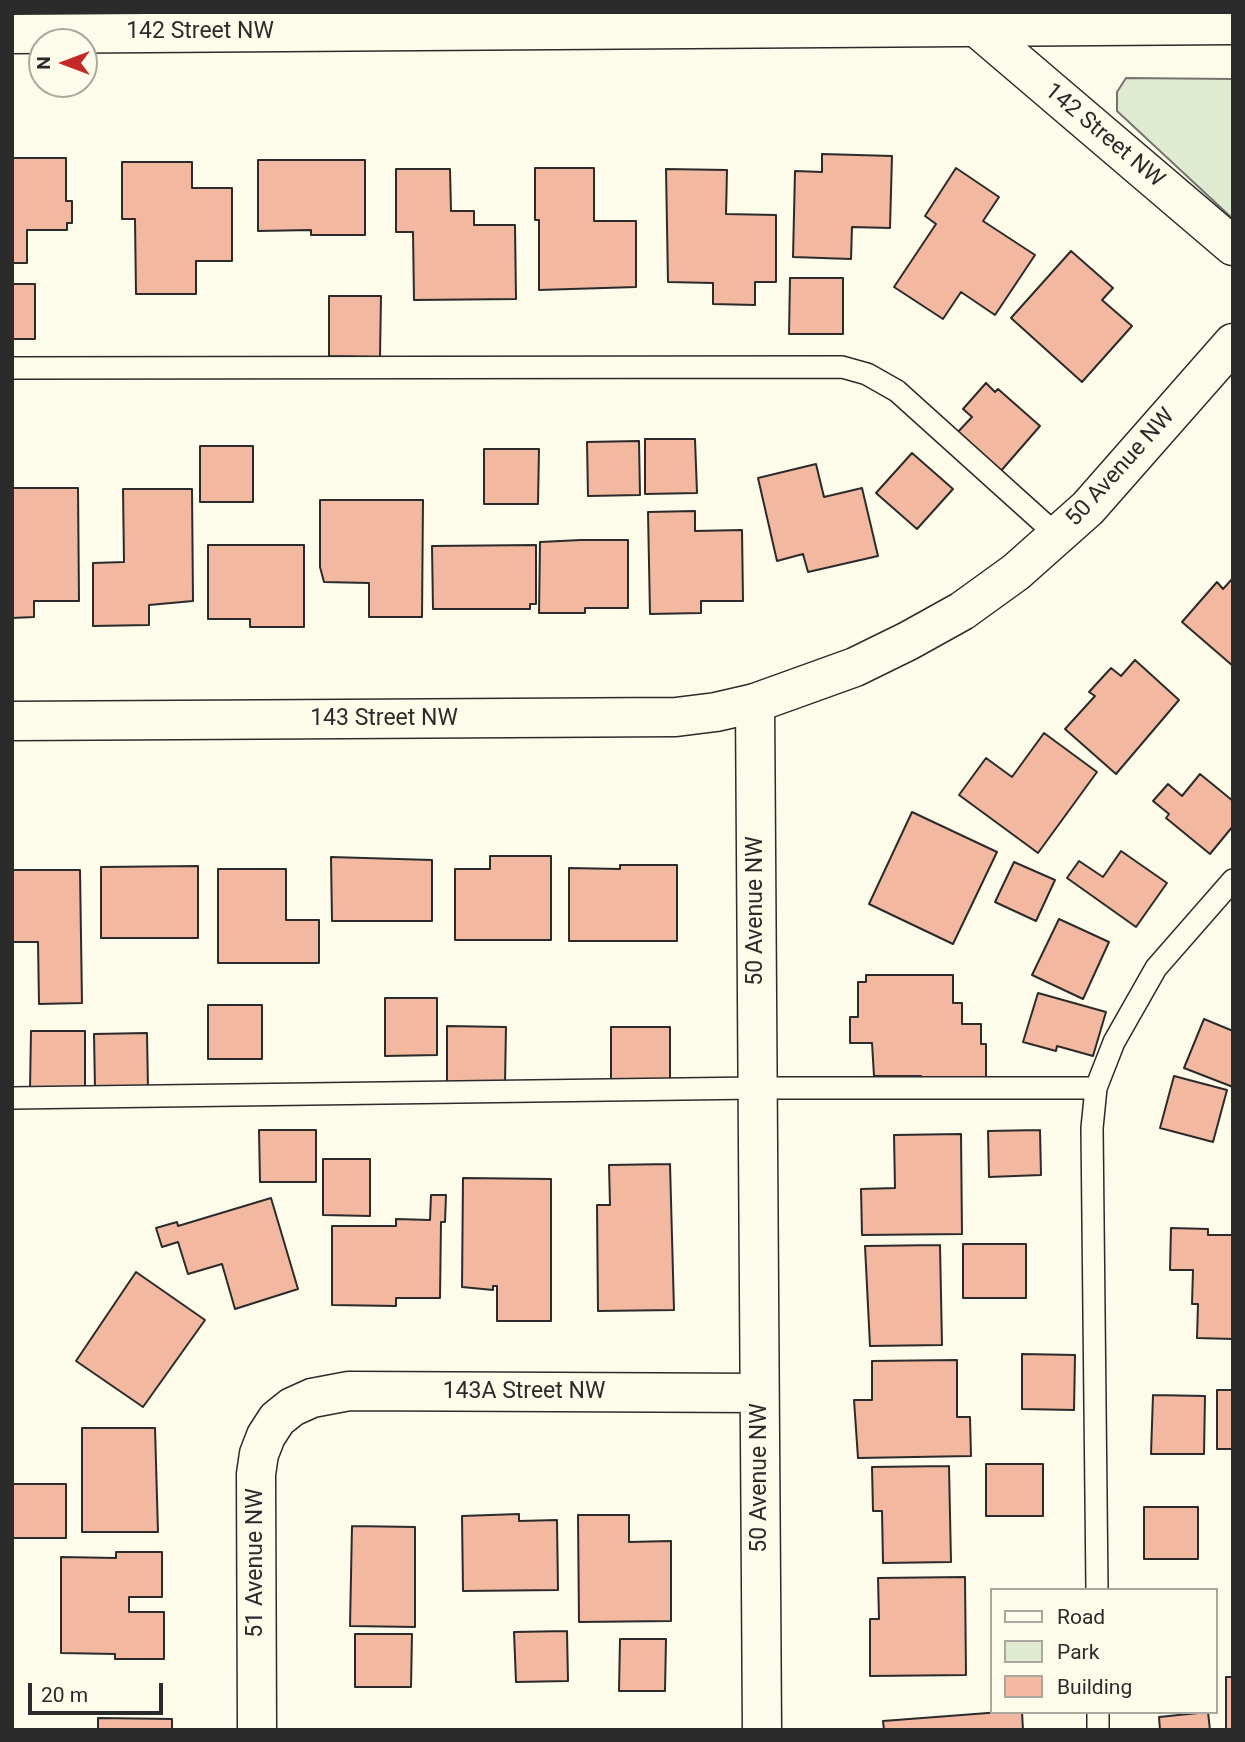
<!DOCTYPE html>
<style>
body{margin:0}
#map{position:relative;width:1245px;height:1742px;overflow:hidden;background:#fdfbea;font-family:Roboto,sans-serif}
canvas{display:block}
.frame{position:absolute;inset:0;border:14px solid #2b2b2b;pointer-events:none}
.legend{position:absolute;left:990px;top:1588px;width:228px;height:126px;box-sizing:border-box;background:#fdfbea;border:2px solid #a9a89e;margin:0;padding:9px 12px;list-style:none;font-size:21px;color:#2b2b2b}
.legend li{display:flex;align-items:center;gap:14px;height:35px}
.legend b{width:35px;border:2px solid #a9a89e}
.north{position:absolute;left:28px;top:28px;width:70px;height:70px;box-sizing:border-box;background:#fdfbea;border:2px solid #a9a89e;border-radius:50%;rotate:270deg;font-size:19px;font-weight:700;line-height:28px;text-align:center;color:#2b2b2b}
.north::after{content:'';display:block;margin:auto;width:24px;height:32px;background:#c62828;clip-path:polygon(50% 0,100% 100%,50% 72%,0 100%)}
.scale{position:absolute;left:28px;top:1683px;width:135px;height:32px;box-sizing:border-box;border:4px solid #2b2b2b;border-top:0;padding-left:9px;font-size:21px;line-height:24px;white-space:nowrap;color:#2b2b2b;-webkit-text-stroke:5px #fdfbea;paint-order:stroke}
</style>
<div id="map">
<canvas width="1245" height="1742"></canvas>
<div class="frame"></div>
<ul class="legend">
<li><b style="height:9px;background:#fdfbea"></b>Road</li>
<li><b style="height:19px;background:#deebd1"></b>Park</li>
<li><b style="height:19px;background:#f2b8a0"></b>Building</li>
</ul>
<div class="north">N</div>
<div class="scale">20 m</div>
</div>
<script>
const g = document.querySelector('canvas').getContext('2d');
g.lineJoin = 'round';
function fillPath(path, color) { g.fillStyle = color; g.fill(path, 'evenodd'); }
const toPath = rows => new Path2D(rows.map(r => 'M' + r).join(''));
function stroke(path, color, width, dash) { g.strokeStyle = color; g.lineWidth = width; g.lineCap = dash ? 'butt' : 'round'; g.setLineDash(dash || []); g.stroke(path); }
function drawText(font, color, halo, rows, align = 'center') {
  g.font = font + ' Roboto,sans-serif'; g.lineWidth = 5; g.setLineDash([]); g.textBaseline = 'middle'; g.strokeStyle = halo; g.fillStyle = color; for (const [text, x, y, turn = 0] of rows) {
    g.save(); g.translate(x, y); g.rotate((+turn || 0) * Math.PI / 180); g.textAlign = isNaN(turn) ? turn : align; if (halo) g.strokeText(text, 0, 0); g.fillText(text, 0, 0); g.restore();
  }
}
const green = toPath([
 [1126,78,1233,79,1233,219,1117,111,1117,92,1126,78]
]);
fillPath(green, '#deebd1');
stroke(green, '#74746e', 2);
const building = toPath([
 [822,154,892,156,890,228,852,227,851,259,793,257,795,171,822,172,822,154],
 [12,158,66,158,66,201,72,201,72,223,67,223,67,230,27,230,27,263,12,263,12,158],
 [258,160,365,160,365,235,311,235,311,230,258,231,258,160],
 [122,162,192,162,192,188,232,188,232,261,196,261,196,294,136,294,135,219,122,219,122,162],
 [535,168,594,168,594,221,636,221,636,287,539,290,539,220,535,220,535,168],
 [956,168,999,197,983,221,1035,255,995,315,961,292,943,319,894,287,936,224,925,216,956,168],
 [396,169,450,169,451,211,474,211,474,225,515,225,516,299,414,300,413,232,396,232,396,169],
 [666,169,727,170,726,214,776,215,776,282,755,282,755,305,713,304,713,283,668,282,666,169],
 [1071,251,1113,288,1102,300,1132,326,1082,382,1011,318,1071,251],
 [790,278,843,278,843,334,789,334,790,278],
 [12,284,35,284,35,339,12,339,12,284],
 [329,296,381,296,380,357,329,356,329,296],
 [986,383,995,392,998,389,1040,426,1000,472,956,434,972,417,963,409,986,383],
 [645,439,695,439,697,493,645,494,645,439],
 [639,441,640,495,588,496,587,442,639,441],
 [200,446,253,446,253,502,200,502,200,446],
 [484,449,539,449,538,504,484,504,484,449],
 [912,453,953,489,917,529,876,493,912,453],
 [816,464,824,497,862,488,878,556,808,572,803,554,777,561,758,478,816,464],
 [12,488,78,488,79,601,34,601,34,617,12,618,12,488],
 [123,489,192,489,193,601,149,605,149,625,93,626,93,563,124,562,123,489],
 [320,500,423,500,422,617,369,617,369,583,324,582,320,567,320,500],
 [695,511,695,531,742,530,743,601,701,601,701,613,650,614,648,512,695,511],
 [581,540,628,540,628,608,585,608,585,613,539,613,540,542,581,540],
 [208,545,304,545,304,627,250,627,250,619,208,619,208,545],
 [536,545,536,604,530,604,530,609,433,609,432,546,536,545],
 [1233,578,1233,666,1182,622,1217,582,1223,589,1233,578],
 [1135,660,1179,700,1116,774,1065,729,1095,696,1089,692,1111,668,1121,676,1135,660],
 [1044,733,1097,772,1038,853,959,795,986,758,1012,777,1044,733],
 [1200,774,1233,801,1233,826,1210,854,1166,818,1169,814,1153,801,1168,784,1182,796,1200,774],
 [912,812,997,852,953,944,869,904,912,812],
 [1121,851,1167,883,1136,927,1067,878,1079,861,1103,877,1121,851],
 [490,856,551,856,551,940,455,940,455,869,490,869,490,856],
 [331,857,432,860,432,921,332,921,331,857],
 [1014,862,1055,880,1036,921,995,902,1014,862],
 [620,865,677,865,677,941,569,941,569,868,620,869,620,865],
 [198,866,198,938,101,938,101,867,198,866],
 [218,869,286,869,286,920,319,920,319,963,218,963,218,869],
 [12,870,80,870,82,1003,39,1004,38,942,12,942,12,870],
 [1059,919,1109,942,1083,999,1032,975,1059,919],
 [866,975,953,975,953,1003,962,1003,962,1024,981,1024,981,1044,986,1044,986,1083,921,1083,921,1076,874,1076,872,1043,850,1043,850,1017,858,1017,858,982,866,982,866,975],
 [1038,993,1106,1012,1093,1056,1057,1046,1056,1051,1023,1042,1038,993],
 [385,998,437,998,437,1055,385,1056,385,998],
 [208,1005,262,1005,262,1059,208,1059,208,1005],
 [1204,1019,1233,1031,1233,1087,1184,1068,1204,1019],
 [447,1026,506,1027,505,1084,447,1084,447,1026],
 [611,1027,670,1027,670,1088,611,1088,611,1027],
 [31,1031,85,1031,85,1089,30,1089,31,1031],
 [147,1033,148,1089,95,1090,94,1034,147,1033],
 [1174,1076,1227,1090,1213,1142,1160,1128,1174,1076],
 [259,1130,316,1130,316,1182,260,1182,259,1130],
 [1040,1130,1041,1175,989,1177,988,1131,1040,1130],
 [961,1134,962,1234,862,1235,861,1189,895,1188,894,1135,961,1134],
 [323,1159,370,1159,370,1216,323,1215,323,1159],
 [670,1164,674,1310,598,1311,597,1205,610,1205,609,1165,670,1164],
 [463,1178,551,1179,551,1321,497,1321,497,1286,493,1286,493,1290,462,1287,463,1178],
 [431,1195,446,1195,445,1222,441,1222,440,1298,396,1298,396,1306,332,1305,332,1226,396,1226,396,1219,430,1220,431,1195],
 [271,1198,298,1289,235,1309,222,1264,188,1274,178,1242,162,1247,156,1228,177,1222,178,1226,271,1198],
 [1171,1228,1208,1229,1208,1235,1233,1235,1233,1339,1197,1338,1198,1304,1192,1304,1193,1270,1170,1270,1171,1228],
 [963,1244,1026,1244,1026,1298,963,1298,963,1244],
 [940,1245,942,1345,870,1346,865,1246,940,1245],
 [136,1272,205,1320,143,1407,76,1361,136,1272],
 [1022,1354,1075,1355,1074,1410,1022,1409,1022,1354],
 [957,1360,957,1417,970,1417,971,1456,858,1458,854,1400,872,1400,872,1361,957,1360],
 [1217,1390,1233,1390,1233,1449,1217,1449,1217,1390],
 [1153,1395,1205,1396,1204,1454,1151,1454,1153,1395],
 [82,1428,155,1428,158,1532,82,1532,82,1428],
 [986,1464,1043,1464,1043,1516,986,1516,986,1464],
 [949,1466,951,1562,883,1563,882,1511,873,1511,872,1467,949,1466],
 [12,1484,66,1484,66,1538,12,1538,12,1484],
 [1144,1507,1198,1507,1198,1559,1144,1559,1144,1507],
 [519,1514,519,1521,557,1520,558,1590,463,1591,462,1516,519,1514],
 [578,1515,629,1515,629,1542,671,1541,671,1621,579,1622,578,1515],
 [352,1526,415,1527,415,1627,350,1626,352,1526],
 [116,1552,162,1552,162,1597,129,1597,129,1612,164,1612,164,1659,115,1659,115,1654,61,1653,61,1557,116,1558,116,1552],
 [965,1577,966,1675,870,1676,870,1619,879,1619,878,1578,965,1577],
 [567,1631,568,1681,516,1682,514,1632,567,1631],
 [355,1634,412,1634,411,1687,355,1687,355,1634],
 [620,1639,666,1639,665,1691,619,1691,620,1639],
 [1226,1677,1233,1677,1233,1730,1226,1730,1226,1677],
 [1001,1712,1022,1712,1023,1730,884,1730,883,1721,1001,1712],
 [1208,1712,1210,1730,1160,1730,1159,1717,1208,1712],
 [98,1718,172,1719,172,1730,98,1730,98,1718]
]);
fillPath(building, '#f2b8a0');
stroke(building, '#2b2b2b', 2);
const service = toPath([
 [12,368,842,367,867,374,897,391,1059,537],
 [12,1098,757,1088,1096,1088],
 [1097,1590,1092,1128,1096,1088,1114,1042,1156,968,1233,880],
 [1098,1712,1098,1730]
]);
const minor = toPath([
 [975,26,1233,246],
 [755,703,762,1730],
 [257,1730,256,1474,259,1454,266,1436,277,1419,292,1407,312,1398,349,1391,759,1393]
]);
const tertiary = toPath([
 [12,34,1233,25],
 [12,721,676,717,716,712,755,703,855,667,908,641,962,611,1016,572,1088,508,1233,343]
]);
stroke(service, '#2b2b2b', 24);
stroke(minor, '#2b2b2b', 41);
stroke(tertiary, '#2b2b2b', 41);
stroke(service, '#fdfbea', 21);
stroke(minor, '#fdfbea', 38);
stroke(tertiary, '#fdfbea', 38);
drawText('23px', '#2b2b2b', '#fdfbea', [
 ["142 Street NW",200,32],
 ["142 Street NW",1104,136,40],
 ["50 Avenue NW",1121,468,-48],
 ["143 Street NW",384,719],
 ["50 Avenue NW",756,911,-90],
 ["143A Street NW",524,1392],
 ["50 Avenue NW",760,1478,-90],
 ["51 Avenue NW",256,1563,-90]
]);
</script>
